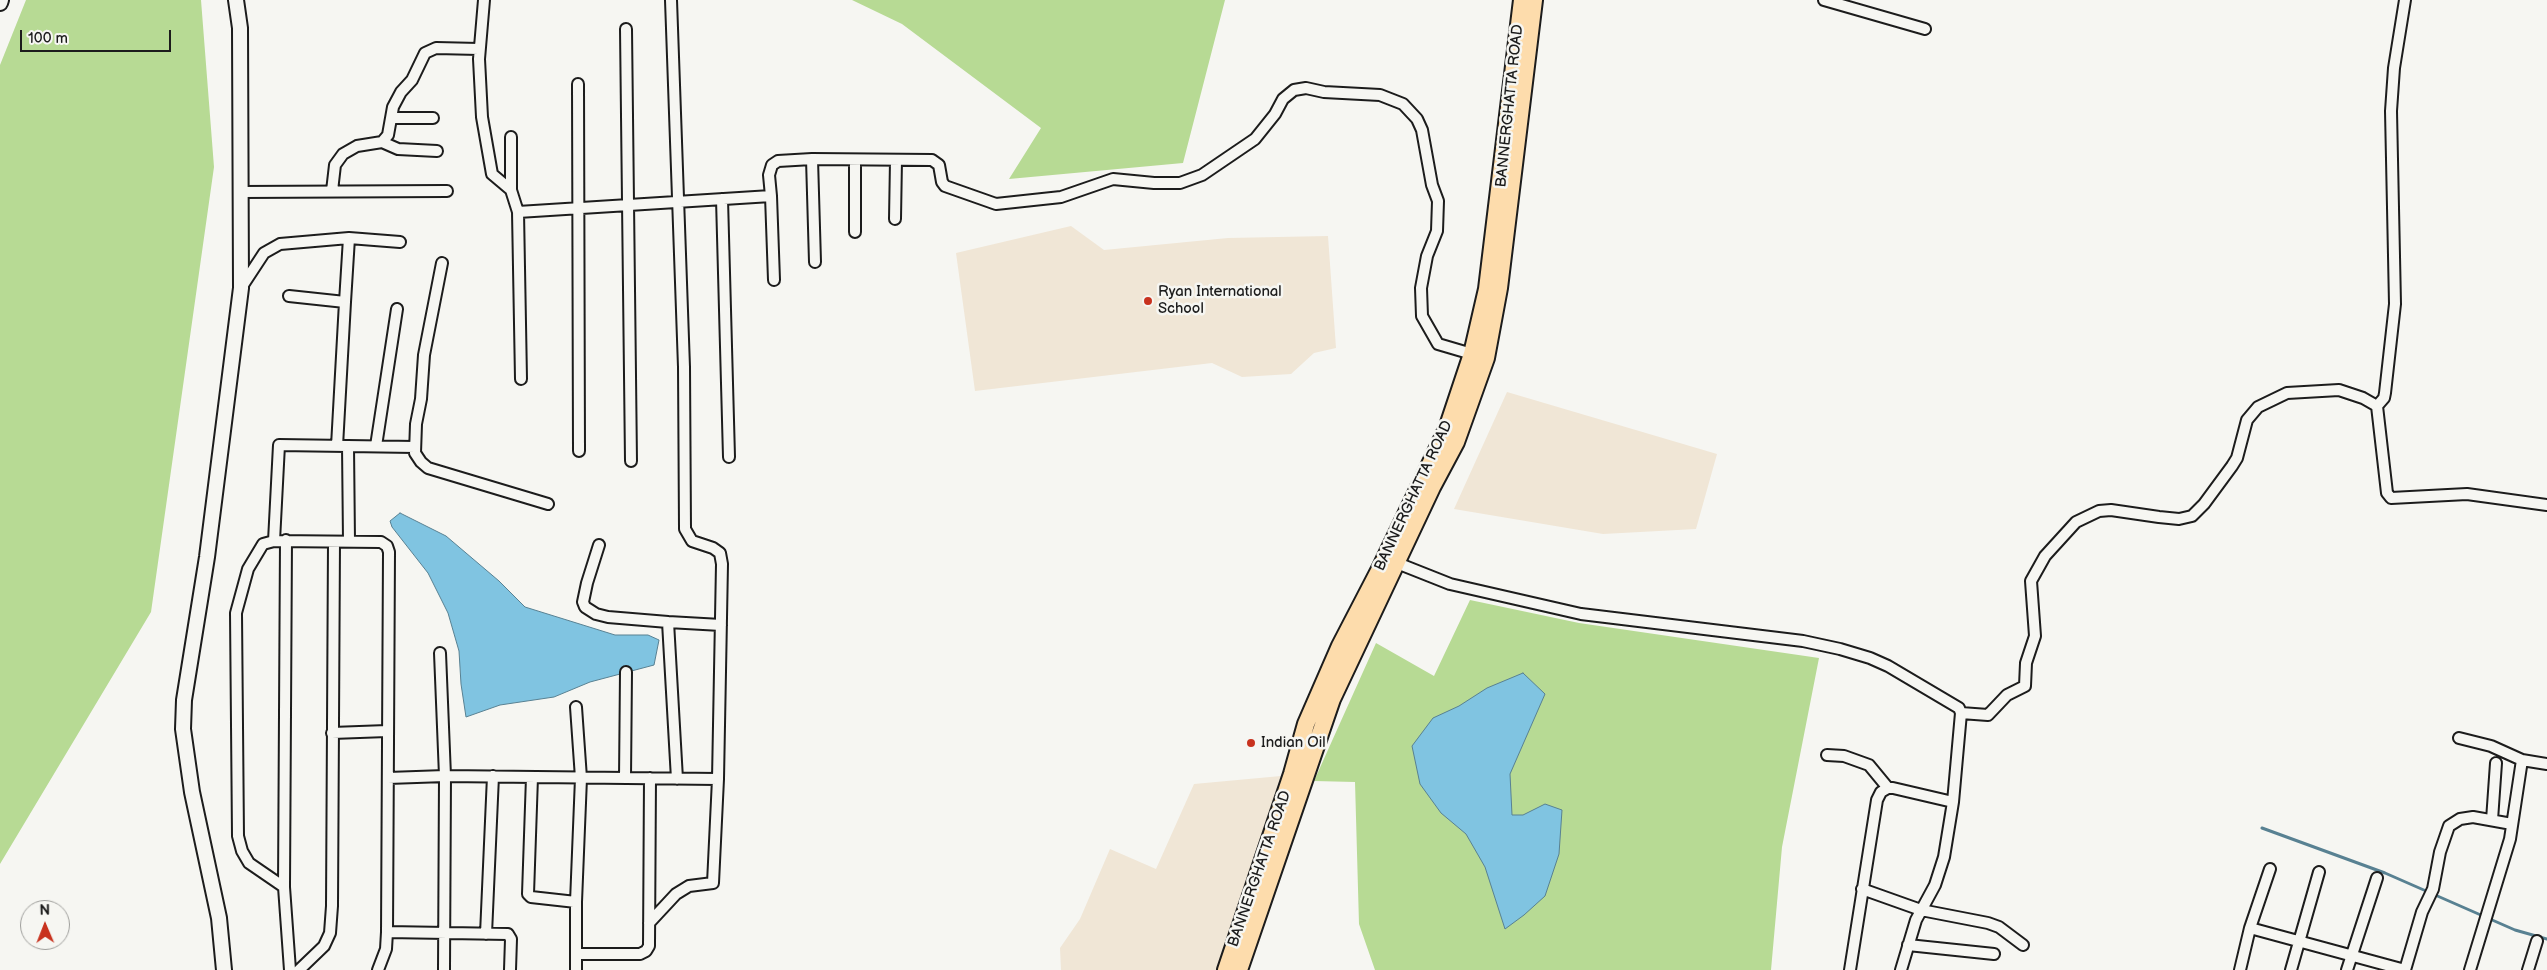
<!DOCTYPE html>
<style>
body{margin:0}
#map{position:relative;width:2547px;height:970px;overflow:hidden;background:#f6f6f2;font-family:"Balsamiq Sans",sans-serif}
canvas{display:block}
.north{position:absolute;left:20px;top:900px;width:50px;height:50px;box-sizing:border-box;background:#f6f6f2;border:1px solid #9f9f9c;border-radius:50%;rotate:359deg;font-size:14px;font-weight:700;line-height:20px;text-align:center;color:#1c1c1c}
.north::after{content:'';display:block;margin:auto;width:18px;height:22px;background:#c8321e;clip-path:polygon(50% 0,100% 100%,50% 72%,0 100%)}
.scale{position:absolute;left:20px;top:30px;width:151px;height:22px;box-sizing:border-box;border:2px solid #1c1c1c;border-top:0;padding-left:6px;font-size:15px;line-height:18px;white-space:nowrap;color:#1c1c1c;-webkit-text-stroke:4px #f6f6f2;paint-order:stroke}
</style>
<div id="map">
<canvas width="2547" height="970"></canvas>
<div class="north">N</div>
<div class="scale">100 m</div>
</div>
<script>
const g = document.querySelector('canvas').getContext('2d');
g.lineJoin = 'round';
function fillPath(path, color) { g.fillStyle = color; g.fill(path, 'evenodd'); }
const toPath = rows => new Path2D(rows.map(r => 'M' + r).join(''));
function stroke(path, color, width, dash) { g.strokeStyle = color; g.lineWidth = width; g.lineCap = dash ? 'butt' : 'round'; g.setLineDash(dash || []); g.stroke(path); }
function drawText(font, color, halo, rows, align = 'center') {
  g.font = font + ' "Balsamiq Sans",sans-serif'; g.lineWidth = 5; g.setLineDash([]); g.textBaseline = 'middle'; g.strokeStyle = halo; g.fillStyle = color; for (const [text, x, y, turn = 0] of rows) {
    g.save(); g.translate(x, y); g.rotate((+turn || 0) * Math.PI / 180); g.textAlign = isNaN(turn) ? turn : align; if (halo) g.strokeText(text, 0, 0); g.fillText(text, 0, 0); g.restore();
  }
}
fillPath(toPath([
 [1071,226,1104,250,1228,238,1328,236,1336,348,1314,353,1291,374,1242,377,1212,363,975,391,956,253],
 [1507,392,1717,454,1696,529,1603,534,1454,509],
 [1281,776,1217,970,1061,970,1060,948,1080,919,1110,849,1156,869,1194,784]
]), '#f0e6d6');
fillPath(toPath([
 [26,0,201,0,214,167,151,612,0,864,0,65],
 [852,0,1225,0,1183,163,1009,179,1041,128,902,24],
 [1470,600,1579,623,1819,658,1782,847,1771,970,1375,970,1359,924,1355,782,1314,781,1376,643,1434,676]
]), '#b7da94');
const water = toPath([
 [400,513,446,536,499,581,525,607,615,635,648,635,659,640,654,665,590,682,554,697,500,705,466,717,461,684,459,651,448,613,428,573,392,527,390,521,400,513],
 [1523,673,1545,694,1510,774,1512,815,1523,815,1545,804,1562,810,1559,854,1545,896,1524,915,1505,929,1485,867,1466,834,1441,813,1420,784,1412,746,1433,718,1459,706,1487,688,1523,673]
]);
fillPath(water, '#80c4e1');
stroke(water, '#588192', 1);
stroke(toPath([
 [2262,828,2385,873,2515,930,2547,939]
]), '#588192', 3);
const minor = toPath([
 [484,0,479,59,482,117,492,174,511,190,518,212,521,379],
 [1824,0,1925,29],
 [626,29,631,461],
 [578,84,579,451],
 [392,118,433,118],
 [382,142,398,149,437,151],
 [812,159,815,262],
 [855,160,855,232],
 [511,190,511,137],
 [332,191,335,165,343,154,357,146,382,142,388,135,393,107,401,92,412,80,425,53,436,48,479,49],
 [241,192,447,191],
 [771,196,774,280],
 [722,199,729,457],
 [518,212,771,196,769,175,772,165,778,161,812,159,932,160,939,165,942,182,945,186,996,204,1061,197,1113,179,1154,183,1180,183,1202,175,1255,139,1275,114,1283,99,1294,90,1306,88,1324,92,1380,95,1403,104,1417,119,1422,130,1432,185,1438,201,1437,231,1427,256,1421,288,1422,316,1438,344,1472,354],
 [895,219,896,160],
 [442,263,424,355,421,399,416,424,415,453,421,462,428,468,548,504],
 [241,288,264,253,280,244,349,238,400,242],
 [289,296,345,302,337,446],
 [345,302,349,238],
 [2377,406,2384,398,2385,393,2395,304,2391,111,2394,68,2405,0],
 [348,446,349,541],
 [376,446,397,309],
 [286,540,284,887,290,970],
 [274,541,263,544,248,569,236,613,238,836,242,851,249,863,284,887],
 [599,545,587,583,583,602,585,607,596,614,608,617,668,622],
 [1397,563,1450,584,1581,614,1803,641,1840,649,1870,658,1888,666,1959,708,1961,713,1953,802,1944,857,1935,885,1916,920,1901,970],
 [1961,713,1988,715,2007,695,2025,686,2026,663,2035,636,2031,581,2045,556,2076,522,2099,511,2111,510,2159,517,2179,519,2192,516,2204,504,2232,466,2237,458,2247,420,2258,407,2287,393,2339,390,2363,398,2377,406,2387,493,2391,498,2467,494,2547,505],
 [332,733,387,731],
 [2459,738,2491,746,2522,760,2547,764],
 [1827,755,1844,756,1869,765,1888,788],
 [532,777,528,894,531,897,576,902],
 [388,778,445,776,440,653],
 [625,778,626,672],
 [677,779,668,622,721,625],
 [2492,820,2496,763],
 [1862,889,1921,910,1988,923,1999,927,2023,945],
 [649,923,676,894,689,886,713,883,718,779],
 [2250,928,2405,970,2422,912,2433,889,2440,852,2449,826,2460,819,2473,817,2512,824],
 [387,932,508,934,511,939,510,970],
 [486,934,493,776],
 [1908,945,1994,954],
 [576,954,640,954,646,951,649,946,650,778],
 [299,970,324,946,330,933,332,906,334,542],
 [378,970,386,949,387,932,389,552,387,546,381,542,274,541,279,445,415,447],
 [444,970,445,776,718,779,722,564,720,553,713,548,692,541,685,529,684,367,671,0],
 [576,970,576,902,581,778,576,707],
 [1850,970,1877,800,1881,792,1888,788,1893,788,1953,802],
 [2240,970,2250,928,2270,869],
 [2291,970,2319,872],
 [2347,970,2377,878],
 [2470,970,2510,839,2522,760],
 [2528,970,2537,941]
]);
const secondary = toPath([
 [0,3,1,0],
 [224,970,219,918,192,792,183,729,184,700,207,557,241,288,240,28,236,0]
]);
const primary = toPath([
 [1226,970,1292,774,1306,724,1340,646,1381,567,1447,429,1472,354,1487,289,1522,0],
 [1239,970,1332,699,1432,487,1456,442,1486,358,1499,288,1534,0]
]);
stroke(minor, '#1c1c1c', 14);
stroke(secondary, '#1c1c1c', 18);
stroke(primary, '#1c1c1c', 20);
stroke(minor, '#f6f6f2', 10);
stroke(secondary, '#f6f6f2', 14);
stroke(primary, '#fddcac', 16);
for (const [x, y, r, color] of [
 [1148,301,5,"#c8321e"],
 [1251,743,5,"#c8321e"]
]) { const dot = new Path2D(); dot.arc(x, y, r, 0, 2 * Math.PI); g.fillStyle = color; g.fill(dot); stroke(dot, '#f6f6f2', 2); }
drawText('15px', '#1c1c1c', '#f6f6f2', [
 ["BANNERGHATTA ROAD",1510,106,-84],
 ["BANNERGHATTA ROAD",1414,496,-65],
 ["BANNERGHATTA ROAD",1260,869,-71]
]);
drawText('15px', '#1c1c1c', '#f6f6f2', [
 ["Ryan International",1158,292],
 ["School",1158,309],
 ["Indian Oil",1261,743]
], 'left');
</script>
